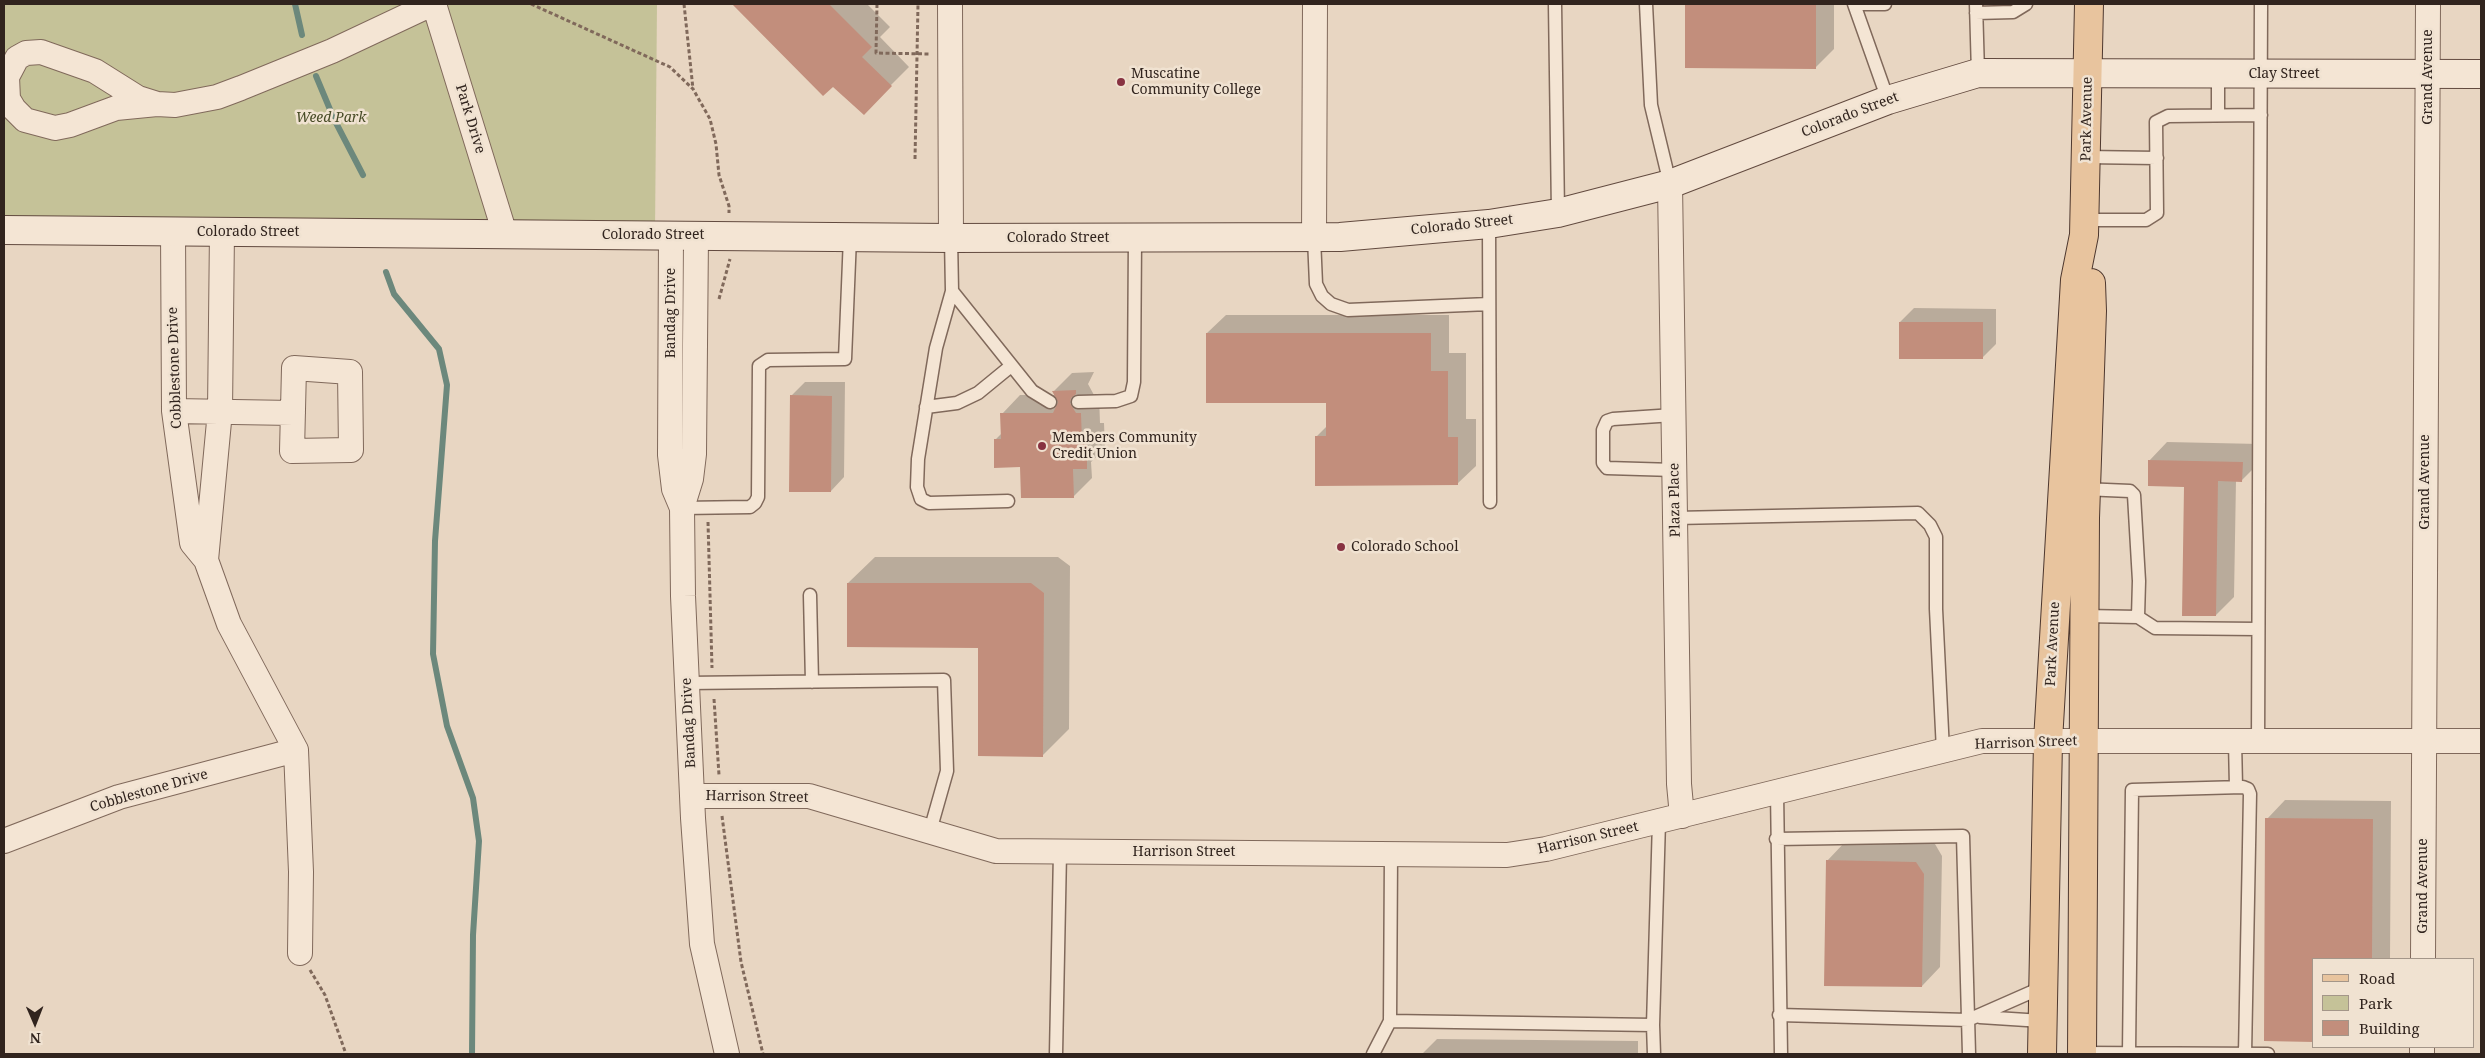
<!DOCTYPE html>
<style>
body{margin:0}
#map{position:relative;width:2485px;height:1058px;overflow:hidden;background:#e8d6c2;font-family:"Noto Serif",serif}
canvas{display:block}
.frame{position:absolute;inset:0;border:5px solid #31241e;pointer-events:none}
.legend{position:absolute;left:2312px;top:958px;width:162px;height:90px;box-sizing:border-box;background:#f0e2d1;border:1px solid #a49689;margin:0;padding:6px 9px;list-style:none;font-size:15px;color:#31241e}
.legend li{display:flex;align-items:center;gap:10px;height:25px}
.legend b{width:25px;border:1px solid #a49689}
.north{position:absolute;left:10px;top:998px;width:50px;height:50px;-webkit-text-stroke:4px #f0e2d1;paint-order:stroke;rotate:179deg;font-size:14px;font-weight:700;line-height:20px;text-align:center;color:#31241e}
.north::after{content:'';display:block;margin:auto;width:18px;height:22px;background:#31241e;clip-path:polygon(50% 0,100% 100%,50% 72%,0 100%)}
</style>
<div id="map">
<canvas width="2485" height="1058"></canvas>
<div class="frame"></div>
<ul class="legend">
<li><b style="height:6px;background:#e8c49e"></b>Road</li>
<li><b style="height:14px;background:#c5c298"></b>Park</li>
<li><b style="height:14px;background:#c28e7c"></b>Building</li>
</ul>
<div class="north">N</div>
</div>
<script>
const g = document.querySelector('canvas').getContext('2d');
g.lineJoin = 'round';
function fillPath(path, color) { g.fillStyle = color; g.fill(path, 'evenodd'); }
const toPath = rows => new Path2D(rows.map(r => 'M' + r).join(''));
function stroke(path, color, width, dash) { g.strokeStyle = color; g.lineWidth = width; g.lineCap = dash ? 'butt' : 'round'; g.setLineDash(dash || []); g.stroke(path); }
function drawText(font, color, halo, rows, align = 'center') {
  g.font = font + ' "Noto Serif",serif'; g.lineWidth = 5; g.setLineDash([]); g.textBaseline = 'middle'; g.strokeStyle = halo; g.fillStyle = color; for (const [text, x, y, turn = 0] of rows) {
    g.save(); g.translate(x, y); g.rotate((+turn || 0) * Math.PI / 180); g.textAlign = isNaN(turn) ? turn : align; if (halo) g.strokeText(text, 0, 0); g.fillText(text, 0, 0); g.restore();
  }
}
fillPath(toPath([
 [4,4,657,4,655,232,4,230]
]), '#c5c298');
fillPath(toPath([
 [734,4,867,4,890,27,880,37,909,67,863,113,833,85,780,48],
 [1687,4,1834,4,1834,49,1816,67,1687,67],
 [1914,308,1996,309,1996,344,1982,358,1900,322],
 [1226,315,1449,315,1449,353,1466,353,1466,419,1476,419,1476,466,1457,484,1316,437,1327,426,1327,402,1207,333],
 [1094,372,1088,384,1094,395,1099,395,1100,423,1104,423,1105,449,1091,462,1092,478,1073,497,1021,466,995,440,1002,433,1002,414,1020,395,1056,395,1054,391,1072,373],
 [805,382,845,382,844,477,831,491,791,396],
 [2167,442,2260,444,2260,462,2242,480,2236,480,2234,597,2216,615,2185,485,2149,461],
 [875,557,1058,557,1070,566,1069,729,1043,755,979,646,848,583],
 [2285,800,2391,801,2390,959,2314,959,2267,819],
 [1845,842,1935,844,1942,856,1940,967,1922,986,1827,861],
 [1437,1039,1638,1041,1638,1054,1422,1054]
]), '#0003');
stroke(toPath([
 [295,4,302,35],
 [316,76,334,119,363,175],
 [386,272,394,294,439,349,447,385,435,541,433,654,447,726,473,798,479,841,473,935,472,1054]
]), '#6c887c', 6);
fillPath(toPath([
 [732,4,829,4,872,47,862,57,892,86,864,115,833,87,823,96],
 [1685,4,1816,4,1816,69,1685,68],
 [1899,322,1983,322,1983,359,1899,359],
 [1206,333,1431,333,1431,371,1448,371,1448,437,1458,437,1458,485,1315,486,1315,436,1326,436,1326,403,1206,403],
 [1076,390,1076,394,1071,398,1070,403,1076,413,1081,413,1082,441,1087,441,1087,469,1073,469,1074,498,1021,498,1020,467,994,468,994,439,1001,439,1000,413,1053,413,1058,402,1052,391],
 [790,395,832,396,831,492,789,492],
 [2148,460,2243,462,2242,482,2218,481,2216,616,2182,616,2184,487,2148,486],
 [847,583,1031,583,1044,593,1043,757,978,756,978,648,847,647],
 [2265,818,2373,819,2372,959,2314,959,2314,1042,2264,1041],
 [1826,860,1916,862,1924,874,1922,987,1824,986]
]), '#c28e7c');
const lane = toPath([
 [1555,4,1558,213],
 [1646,4,1651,105,1670,184],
 [1854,4,1888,100],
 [1854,4,1885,4],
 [1976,4,1978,73],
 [1976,13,2013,12,2026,4],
 [2218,74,2218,115],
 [2086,157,2157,158],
 [2085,220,2146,220,2157,213,2156,122,2168,116,2261,115],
 [1489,224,1490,502],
 [951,238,952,291,1032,391,1050,402],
 [1314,238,1316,284,1322,296,1331,304,1348,310,1489,304],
 [952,291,936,348,918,459,917,487,921,499,929,503,1008,501],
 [1078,402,1116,401,1131,396,1134,382,1135,238],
 [926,407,957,403,978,393,1011,366],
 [1674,415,1613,419,1607,421,1603,430,1603,463,1607,468,1674,470],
 [2083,489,2130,491,2134,495,2139,581,2138,617,2085,616],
 [682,508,750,507,755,503,758,497,759,366,768,360,845,359,850,237],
 [1675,518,1918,513,1930,525,1936,537,1936,609,1943,751],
 [810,595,812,682],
 [2138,617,2155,628,2258,629],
 [687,683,944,680,947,771,930,831],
 [2235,741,2236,787],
 [2258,741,2261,4],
 [1777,792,1781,1054],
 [1776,839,1963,836,1969,1054],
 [1391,854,1390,1021,1653,1025,1659,821],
 [1779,1015,1968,1020,2043,987],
 [1980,1017,2042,1021],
 [1653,1025,1654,1054],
 [2082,1053,2268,1054],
 [2129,1053,2132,790,2243,787,2248,789,2250,794,2245,1054],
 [1056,1054,1060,852],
 [1373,1054,1390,1021]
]);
const street = toPath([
 [434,4,505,234],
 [950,4,951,238],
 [41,52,95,71,138,98,157,104,116,108,70,125,55,128,25,120,14,109,8,99,7,77,17,58,26,53,41,52],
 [157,104,175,105,217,97,241,88,332,51,432,4],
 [1670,184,1679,784,1682,816],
 [173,231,174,411,192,543,206,560,229,624,296,750,301,872,300,953],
 [671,235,670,455,674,489,682,508],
 [696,236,694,454,691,479,682,508,683,596,693,818,702,944,727,1054],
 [1314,238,1315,4],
 [294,368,350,372,351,450,292,451,294,368],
 [174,411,293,413],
 [206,560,220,411,222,231],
 [692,796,809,796,996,851,1507,855,1546,849,1982,741,2481,741],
 [4,841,119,797,296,750],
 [2423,959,2428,4],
 [2422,1054,2422,1047]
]);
const secondary = toPath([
 [4,230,951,238,1340,237,1489,224,1558,213,1670,184,1888,100,1978,73,2481,74]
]);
const primary = toPath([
 [2042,1054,2048,741,2075,280,2084,235,2089,4],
 [2082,1054,2085,518,2092,311,2091,283]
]);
stroke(lane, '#80695b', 15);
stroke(street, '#80695b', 26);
stroke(secondary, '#624a3f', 30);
stroke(primary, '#4e382f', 30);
stroke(toPath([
 [531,4,670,67,693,89,710,119,716,144,719,175,729,206,729,213],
 [684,4,693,89],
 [877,4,876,53,929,54],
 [915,159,918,4],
 [719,299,730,259],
 [708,522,712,668],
 [714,699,719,775],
 [722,816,741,962,763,1054],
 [310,970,325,995,346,1054]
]), '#80695b', 3, [4, 2.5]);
stroke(lane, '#f4e5d4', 12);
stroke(street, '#f4e5d4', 24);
stroke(secondary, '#f4e5d4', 28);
stroke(primary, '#e8c49e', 28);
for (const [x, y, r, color] of [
 [1121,82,5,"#883241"],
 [1042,446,5,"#883241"],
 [1341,547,5,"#883241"]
]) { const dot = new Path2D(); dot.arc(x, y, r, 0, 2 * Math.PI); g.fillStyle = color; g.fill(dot); stroke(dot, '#f0e2d1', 2); }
drawText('14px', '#31241e', '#f0e2d1', [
 ["Muscatine",1131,74],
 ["Community College",1131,90],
 ["Members Community",1052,438],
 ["Credit Union",1052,454],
 ["Colorado School",1351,547]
], 'left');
drawText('14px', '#31241e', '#f0e2d1', [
 ["Clay Street",2284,74],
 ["Grand Avenue",2428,77,-90],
 ["Colorado Street",1850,115,-21],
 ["Park Drive",470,119,73],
 ["Park Avenue",2087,119,-89],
 ["Colorado Street",1462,225,-6],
 ["Colorado Street",248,232],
 ["Colorado Street",653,235],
 ["Colorado Street",1058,238],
 ["Bandag Drive",671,313,-90],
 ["Cobblestone Drive",175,368,-92],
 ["Grand Avenue",2425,482,-90],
 ["Plaza Place",1675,500,-91],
 ["Park Avenue",2053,644,-87],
 ["Bandag Drive",689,723,-93],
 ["Harrison Street",2026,743,-2],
 ["Cobblestone Drive",149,791,-16],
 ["Harrison Street",757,797,1],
 ["Harrison Street",1588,838,-13],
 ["Harrison Street",1184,852],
 ["Grand Avenue",2423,886,-90]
]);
drawText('italic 14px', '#484c27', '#f0e2d1', [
 ["Weed Park",331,118]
]);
</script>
